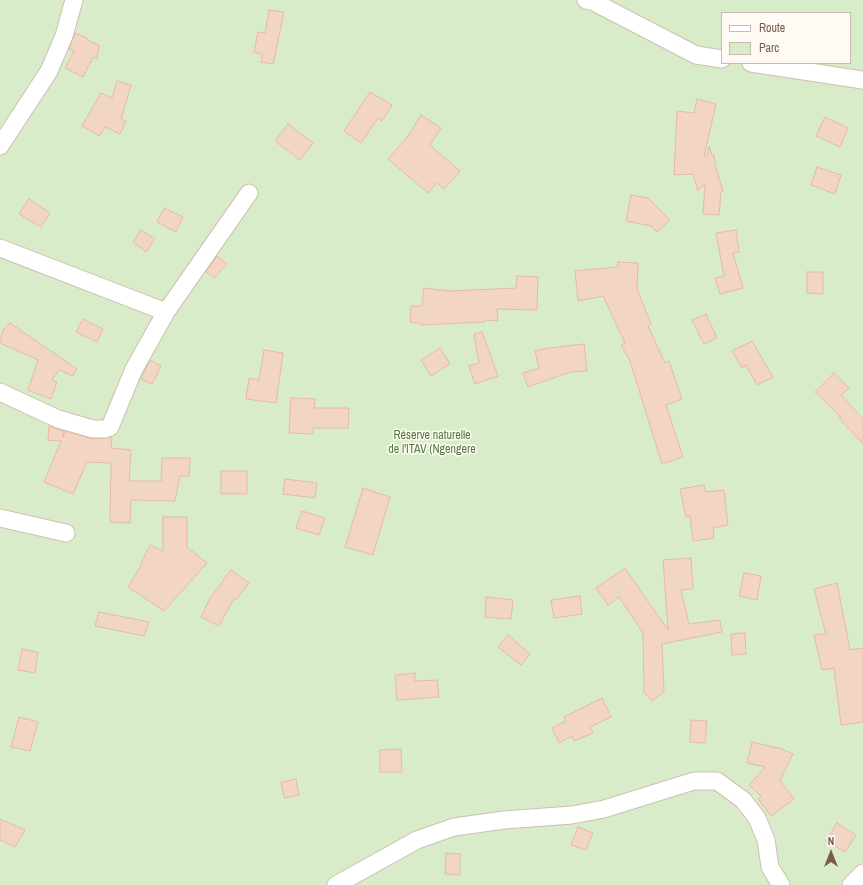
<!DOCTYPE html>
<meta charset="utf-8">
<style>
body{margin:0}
#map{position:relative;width:863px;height:885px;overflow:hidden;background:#fdf6ec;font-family:"Archivo Narrow",sans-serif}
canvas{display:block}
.legend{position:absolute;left:721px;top:12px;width:130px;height:52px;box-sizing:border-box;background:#fffaf3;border:1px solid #cabbb1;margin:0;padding:5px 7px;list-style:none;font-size:12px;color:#7a5c4d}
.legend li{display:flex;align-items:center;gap:8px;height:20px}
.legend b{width:20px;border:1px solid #cabbb1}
.north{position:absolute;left:811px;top:833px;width:40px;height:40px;-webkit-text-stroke:3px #fffaf3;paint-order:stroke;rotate:0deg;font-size:11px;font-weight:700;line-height:16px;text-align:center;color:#7a5c4d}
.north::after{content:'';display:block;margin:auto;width:14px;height:18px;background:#7a5c4d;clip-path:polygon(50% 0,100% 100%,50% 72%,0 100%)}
</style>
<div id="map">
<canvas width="863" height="885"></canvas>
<ul class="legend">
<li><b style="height:5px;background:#fff"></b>Route</li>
<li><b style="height:11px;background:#d8ecc9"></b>Parc</li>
</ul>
<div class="north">N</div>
</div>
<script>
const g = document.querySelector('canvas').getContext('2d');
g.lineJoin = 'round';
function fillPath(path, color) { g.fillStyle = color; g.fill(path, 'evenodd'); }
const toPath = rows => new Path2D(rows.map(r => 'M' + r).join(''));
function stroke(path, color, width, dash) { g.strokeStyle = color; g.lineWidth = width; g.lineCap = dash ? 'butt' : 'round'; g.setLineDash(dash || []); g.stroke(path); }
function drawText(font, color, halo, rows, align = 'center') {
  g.font = font + ' "Archivo Narrow",sans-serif'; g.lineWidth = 3; g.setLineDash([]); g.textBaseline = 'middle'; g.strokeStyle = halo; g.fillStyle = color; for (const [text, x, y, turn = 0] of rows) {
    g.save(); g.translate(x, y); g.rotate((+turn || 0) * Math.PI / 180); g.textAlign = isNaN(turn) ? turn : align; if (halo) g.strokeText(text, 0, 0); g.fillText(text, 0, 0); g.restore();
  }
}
fillPath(toPath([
 [0,0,863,0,863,885,0,885],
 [722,13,850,13,850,63,722,63]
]), '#d8ecc9');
const building = toPath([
 [269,10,284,12,273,64,261,62,262,54,254,52,258,32,265,33,269,10],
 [75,33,87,38,87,40,99,45,97,59,93,57,83,77,65,68,74,51,69,49,75,33],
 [117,81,131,85,121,119,126,121,120,134,105,127,100,136,82,126,101,93,112,98,117,81],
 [370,92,392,105,382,121,378,118,361,143,344,131,370,92],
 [697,99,716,104,704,156,707,156,709,146,712,155,714,155,716,168,723,191,721,192,719,215,703,214,705,184,698,191,693,174,674,175,677,111,694,113,697,99],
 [421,115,441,128,430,145,460,171,444,189,437,183,428,193,388,159,408,136,421,115],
 [825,117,848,128,840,147,816,136,825,117],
 [288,124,313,143,300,160,275,141,288,124],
 [817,167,841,175,835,194,811,185,817,167],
 [631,195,648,198,670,220,657,232,651,226,626,221,631,195],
 [29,199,50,213,41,227,19,214,29,199],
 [164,208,183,217,176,232,157,222,164,208],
 [141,230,155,239,146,252,133,242,141,230],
 [736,230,739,252,733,253,743,288,720,294,715,278,724,276,716,233,736,230],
 [217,256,227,264,214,278,206,272,217,256],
 [618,262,638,263,637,289,651,324,648,326,665,363,669,361,682,399,666,405,683,457,662,464,630,361,621,345,625,343,603,296,578,301,575,271,618,267,618,262],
 [807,272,823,272,823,294,807,293,807,272],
 [517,276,538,277,537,310,497,309,498,321,485,320,485,322,421,325,420,323,410,322,411,306,422,306,424,288,450,291,516,288,517,276],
 [706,314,717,338,704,344,692,320,706,314],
 [83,319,103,329,97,342,76,332,83,319],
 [10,323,77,369,73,376,59,370,52,380,57,382,51,399,28,390,38,360,0,343,3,330,10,323],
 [482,332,498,376,475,384,469,366,479,363,474,334,482,332],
 [752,341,773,377,757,385,746,365,742,368,732,351,752,341],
 [584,344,587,371,570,372,528,387,523,373,539,368,535,351,549,348,584,344],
 [440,348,450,364,431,376,421,360,440,348],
 [264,350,283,353,276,403,246,399,249,378,259,380,264,350],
 [150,360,161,366,152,384,141,379,150,360],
 [834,373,849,388,841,395,863,419,863,444,839,418,841,417,815,392,834,373],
 [291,398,315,399,314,408,349,408,348,428,313,428,313,434,289,433,291,398],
 [49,426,63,431,63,437,65,431,93,439,112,437,111,448,131,450,129,481,161,481,162,458,190,458,189,476,180,476,175,501,131,500,130,523,110,522,111,463,87,462,73,494,44,482,61,441,48,440,49,426],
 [221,471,247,471,247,494,221,494,221,471],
 [285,479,317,483,315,498,283,494,285,479],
 [704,485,706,492,724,490,728,525,713,528,714,538,693,541,690,516,686,517,680,489,704,485],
 [363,488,390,497,373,555,345,547,363,488],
 [302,511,325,518,319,535,296,528,302,511],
 [163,517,187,517,187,547,207,563,164,611,128,587,142,564,141,563,150,545,163,551,163,517],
 [691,558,693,589,681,590,689,624,720,620,722,632,662,644,664,692,652,701,644,692,643,633,619,597,608,605,596,588,625,568,668,630,663,560,691,558],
 [231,570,249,583,236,600,234,598,219,626,201,617,209,600,231,570],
 [744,573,761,576,757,600,739,596,744,573],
 [837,583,850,650,863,648,863,722,841,725,834,668,822,670,814,635,826,634,814,589,837,583],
 [580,596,582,614,554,618,551,600,580,596],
 [486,597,513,600,511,619,485,617,486,597],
 [99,612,149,622,144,636,95,626,99,612],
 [745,633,746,654,732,655,731,634,745,633],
 [508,635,530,654,521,665,498,647,508,635],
 [22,649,38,652,35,673,18,670,22,649],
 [415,673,415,681,437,680,439,697,397,700,395,675,415,673],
 [602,698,611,717,590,727,593,733,574,741,572,736,559,743,552,728,566,721,564,717,602,698],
 [19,717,38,722,30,751,11,747,19,717],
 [691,720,707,721,705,743,690,742,691,720],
 [752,742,782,749,793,754,780,780,794,799,771,816,758,799,761,796,749,785,765,767,747,763,752,742],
 [401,749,402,772,380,772,380,750,401,749],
 [296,779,299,795,284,798,281,782,296,779],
 [0,819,25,830,15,847,0,840,0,819],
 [837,823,856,835,845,852,826,841,837,823],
 [578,827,593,833,586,850,571,845,578,827],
 [446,853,460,854,460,875,445,874,446,853]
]);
fillPath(building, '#f3d5c3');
stroke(building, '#e6bba3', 1);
const street = toPath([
 [586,0,592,1,696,55,722,59],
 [751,63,863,80],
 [0,146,49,71,64,36,74,0],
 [0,248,166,312],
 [0,392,58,419,93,429,105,429,110,427,134,369,166,312,249,193],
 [0,518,66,533],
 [336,885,417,840,454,827,504,820,572,815,604,809,694,781,717,781,743,800,757,818,766,840,770,867,781,885],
 [851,885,863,873]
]);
stroke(street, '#d1beb0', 19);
stroke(street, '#fff', 17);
drawText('12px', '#537a41', '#fffaf3', [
 ["Réserve naturelle",432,436],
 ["de l'ITAV (Ngengere",432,450]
]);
</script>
